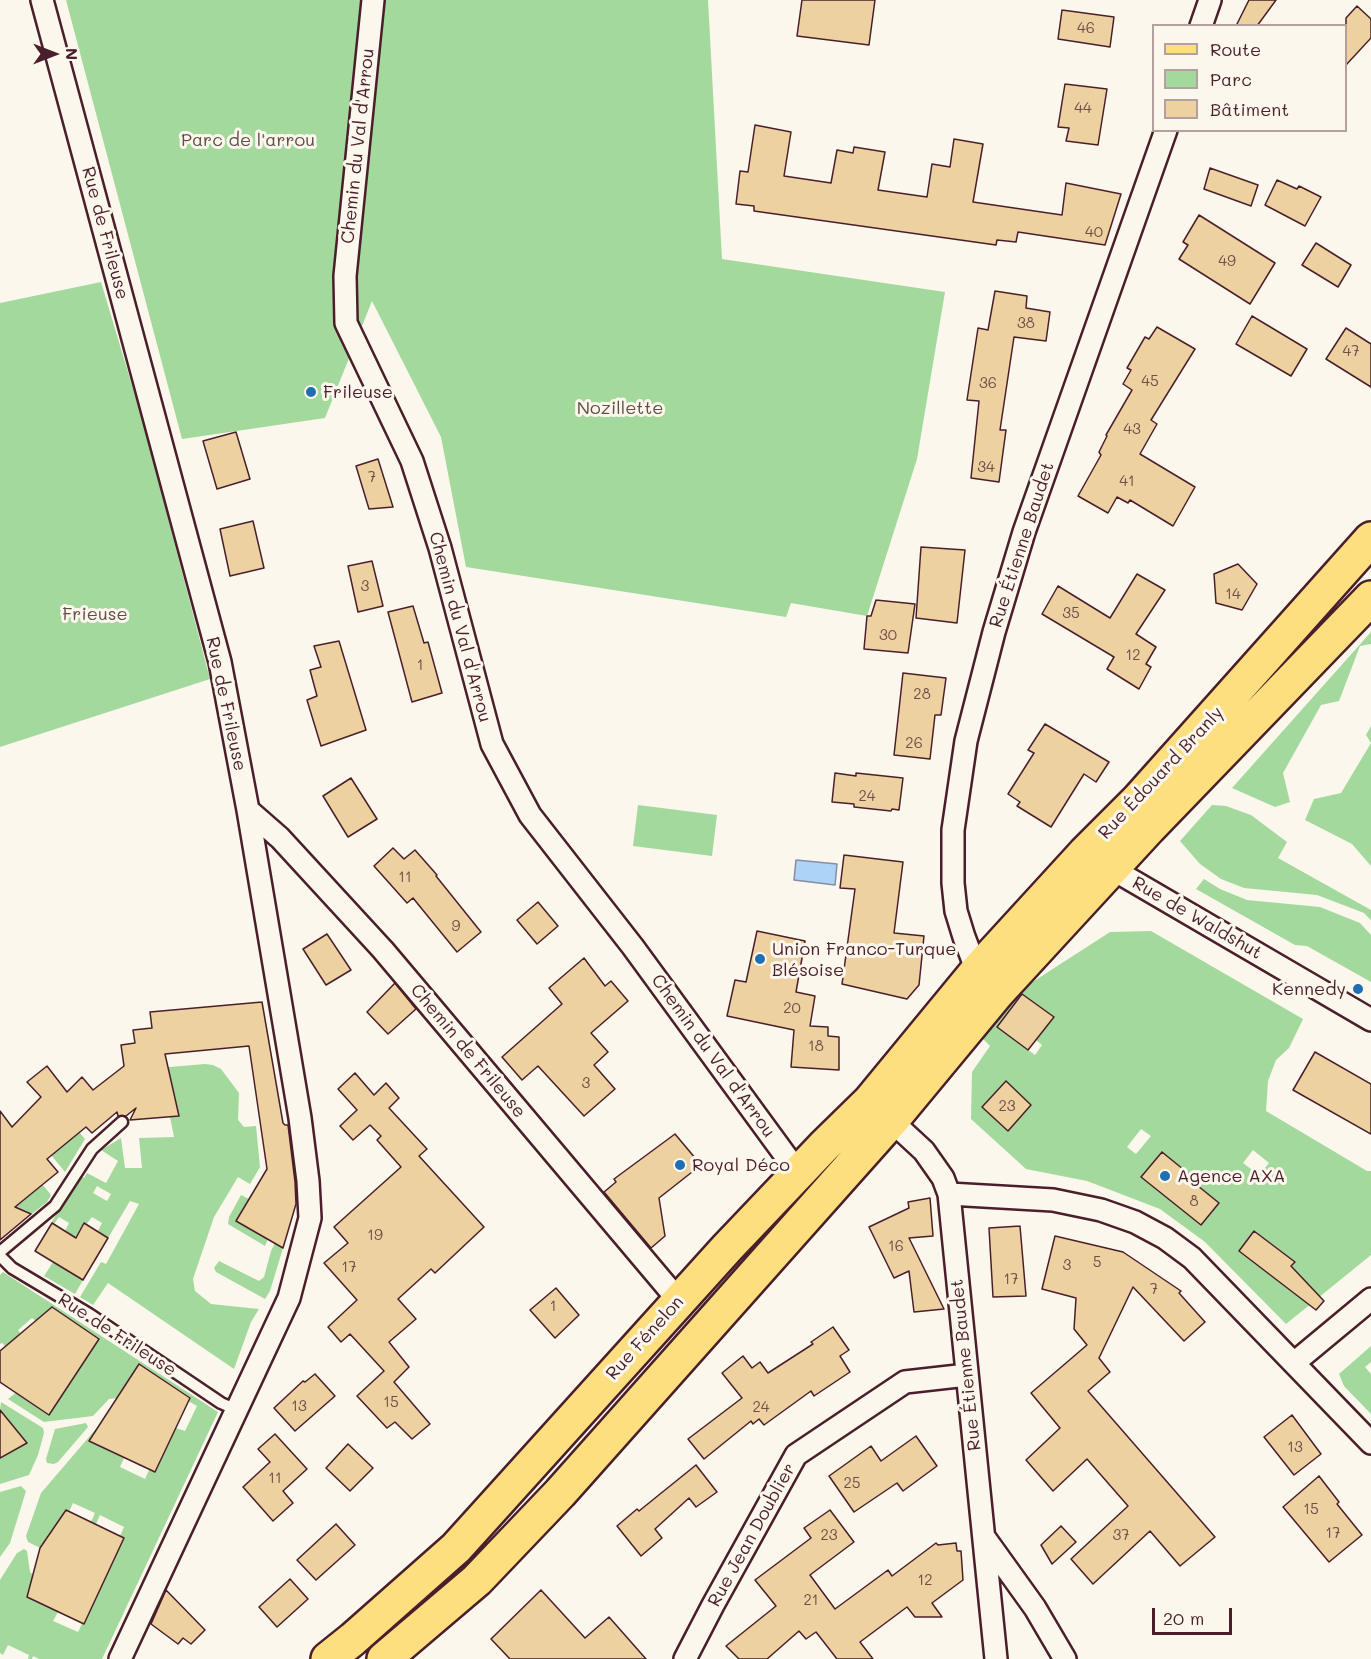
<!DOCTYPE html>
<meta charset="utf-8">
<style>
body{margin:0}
#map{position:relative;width:1371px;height:1659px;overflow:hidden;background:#fbf7ec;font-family:Mali,sans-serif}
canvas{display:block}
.legend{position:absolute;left:1152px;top:24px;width:195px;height:108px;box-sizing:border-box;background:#fbf7ec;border:2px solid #b4a19f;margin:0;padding:8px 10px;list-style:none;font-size:18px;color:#4a1f2b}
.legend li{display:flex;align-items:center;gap:12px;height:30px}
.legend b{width:30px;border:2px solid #b4a19f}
.north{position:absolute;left:24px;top:24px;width:60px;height:60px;-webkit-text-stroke:4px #fbf7ec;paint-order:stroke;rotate:90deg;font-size:16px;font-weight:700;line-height:24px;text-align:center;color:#4a1f2b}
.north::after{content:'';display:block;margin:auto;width:21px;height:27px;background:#4a1f2b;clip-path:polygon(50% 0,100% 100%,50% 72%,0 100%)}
.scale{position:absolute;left:1152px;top:1608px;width:80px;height:27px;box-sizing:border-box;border:3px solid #4a1f2b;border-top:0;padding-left:8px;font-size:18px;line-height:21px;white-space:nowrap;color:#4a1f2b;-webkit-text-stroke:4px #fbf7ec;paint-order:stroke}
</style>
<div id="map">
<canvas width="1371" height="1659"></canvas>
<ul class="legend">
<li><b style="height:8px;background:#fedf80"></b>Route</li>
<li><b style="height:16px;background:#a3d99d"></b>Parc</li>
<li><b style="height:16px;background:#edd1a1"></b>Bâtiment</li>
</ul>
<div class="north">N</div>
<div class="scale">20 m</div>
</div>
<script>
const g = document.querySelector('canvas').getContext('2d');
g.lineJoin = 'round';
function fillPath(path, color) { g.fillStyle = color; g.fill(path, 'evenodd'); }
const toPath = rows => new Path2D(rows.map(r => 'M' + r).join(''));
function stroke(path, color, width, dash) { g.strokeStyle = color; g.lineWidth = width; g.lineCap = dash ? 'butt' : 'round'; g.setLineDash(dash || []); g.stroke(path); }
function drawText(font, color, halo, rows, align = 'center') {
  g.font = font + ' Mali,sans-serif'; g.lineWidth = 6; g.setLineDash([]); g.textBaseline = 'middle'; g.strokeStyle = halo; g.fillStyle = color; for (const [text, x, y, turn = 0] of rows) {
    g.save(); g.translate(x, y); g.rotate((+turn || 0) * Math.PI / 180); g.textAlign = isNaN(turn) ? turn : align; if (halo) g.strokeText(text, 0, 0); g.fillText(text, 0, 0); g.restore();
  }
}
fillPath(toPath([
 [66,0,708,0,722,259,945,292,917,459,867,616,791,603,786,617,466,567,441,437,372,301,325,418,182,439],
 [101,282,142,419,210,679,0,747,0,303],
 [1371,632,1371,644,1360,646,1339,701,1321,705,1283,773,1290,802,1275,807,1232,788],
 [1371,726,1371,866,1352,844,1305,820,1314,799,1341,793,1371,743,1366,735],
 [638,805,717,815,712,856,633,846],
 [1212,805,1226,806,1251,815,1287,842,1278,858,1371,910,1371,920,1364,913,1317,895,1244,888,1221,879,1200,864,1180,841],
 [1204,879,1220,889,1247,900,1320,907,1360,923,1371,935,1371,982,1307,946,1295,945,1196,889],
 [1151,931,1303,1019,1289,1048,1276,1060,1268,1081,1266,1111,1367,1171,1371,1171,1371,1255,1286,1324,1205,1242,1160,1209,1087,1181,1026,1169,971,1119,972,1072,990,1046,973,1029,1021,976,1031,983,1110,932],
 [1021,994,1054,1017,1036,1040,1042,1045,1035,1055,997,1027],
 [1031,1105,1008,1131,982,1107],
 [1141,1129,1151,1136,1136,1154,1127,1147],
 [1253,1150,1269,1163,1259,1175,1243,1163],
 [1142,1177,1187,1177,1219,1203,1201,1225],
 [1254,1231,1295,1262,1279,1281,1239,1251],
 [205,1064,213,1065,221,1069,239,1093,238,1120,244,1127,256,1126,260,1167,250,1184,238,1177,214,1217,193,1279,195,1291,211,1304,259,1309,251,1322,234,1369,108,1283,93,1305,80,1297,101,1262,106,1264,139,1204,130,1201,108,1238,98,1231,102,1223,92,1217,86,1225,84,1224,76,1238,65,1231,69,1223,59,1217,54,1224,51,1223,80,1176,84,1178,87,1173,106,1183,118,1161,101,1150,121,1138,125,1168,142,1168,139,1138,174,1137,170,1117,179,1115,175,1096,165,1097,165,1094,174,1093,170,1077,158,1068],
 [97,1186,111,1194,107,1201,93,1193],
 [79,1132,85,1139,65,1172,51,1155],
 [42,1184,51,1195,47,1202,23,1221,13,1208],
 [241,1195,249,1199,236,1221,268,1239,265,1246,228,1224,229,1217],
 [275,1243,283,1248,270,1291,265,1299,216,1272,214,1268,219,1261,259,1281,264,1277,271,1251],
 [53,1262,83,1280,75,1294,44,1276],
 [3,1272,218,1412,102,1659,39,1659,33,1656,32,1659,28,1659,29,1655,8,1645,3,1655,0,1653,0,1580,17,1553,24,1549,27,1551,30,1572,33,1575,27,1597,58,1612,53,1621,78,1632,124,1538,120,1536,124,1527,100,1515,96,1524,91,1522,95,1513,73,1503,69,1512,40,1548,28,1542,26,1536,41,1493,101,1423,96,1444,124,1458,120,1467,145,1479,149,1470,155,1472,176,1428,185,1431,197,1406,188,1401,190,1397,139,1364,117,1398,109,1399,93,1416,44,1422,8,1399,40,1373,29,1393,23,1398,49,1415,36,1321,32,1318,18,1330,21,1334,5,1346,2,1343,0,1344,0,1275],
 [1371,1346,1371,1362,1365,1367,1371,1374,1371,1414,1344,1386,1339,1374],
 [1,1402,43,1428,44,1433,38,1455,29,1475,0,1484,0,1458,27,1443,0,1410],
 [86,1423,88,1427,58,1462,54,1464,47,1463,46,1459,55,1429],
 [21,1486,26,1491,10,1543,0,1557,0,1492]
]), '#a3d99d');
const water = toPath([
 [796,860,837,864,835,885,794,880,796,860]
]);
fillPath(water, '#add4f7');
stroke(water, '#858ca5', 1.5);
const building = toPath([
 [802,0,875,0,869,45,797,36,802,0],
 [1249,0,1276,0,1257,26,1236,26,1249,0],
 [1357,6,1371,19,1371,38,1346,65,1346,18,1357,6],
 [1062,10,1114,17,1110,47,1058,39,1062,10],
 [1065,84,1107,89,1098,145,1066,141,1069,128,1058,127,1065,84],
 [755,125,791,132,784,176,831,183,837,150,853,153,854,147,885,152,878,190,927,197,932,164,950,167,954,139,983,144,973,202,1062,215,1066,183,1121,194,1105,245,1018,232,1016,242,997,240,996,245,754,211,754,206,736,204,740,171,748,172,755,125],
 [1210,168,1258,185,1251,206,1204,189,1210,168],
 [1277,180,1297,189,1299,186,1321,197,1305,226,1265,205,1277,180],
 [1199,215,1275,263,1250,304,1179,259,1188,245,1183,242,1199,215],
 [1316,243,1351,265,1338,287,1302,265,1316,243],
 [995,291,1027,296,1026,308,1050,312,1046,341,1014,337,1000,430,1006,430,999,482,971,478,979,401,967,400,978,328,988,330,995,291],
 [1252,316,1307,349,1291,376,1236,344,1252,316],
 [1157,327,1195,349,1151,420,1157,424,1140,454,1195,487,1173,526,1130,500,1128,503,1117,497,1108,513,1078,496,1101,455,1099,452,1107,436,1106,435,1132,390,1123,384,1131,370,1127,368,1145,337,1149,339,1157,327],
 [1346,328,1371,344,1371,387,1326,359,1346,328],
 [236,432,250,479,217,489,203,441,236,432],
 [378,459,393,507,369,509,356,466,378,459],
 [253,521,264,568,230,576,220,529,253,521],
 [921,547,965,550,957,623,916,618,921,547],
 [372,561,383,606,358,612,348,566,372,561],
 [1238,564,1257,584,1242,610,1216,603,1214,574,1238,564],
 [1137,574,1165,590,1136,634,1156,647,1146,664,1151,667,1139,689,1107,669,1114,657,1042,614,1058,586,1110,618,1137,574],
 [876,600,915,604,908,653,864,649,867,616,871,616,876,600],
 [413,606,424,643,428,642,442,693,412,702,388,612,413,606],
 [339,641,366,730,321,746,307,700,317,696,310,670,321,667,314,646,339,641],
 [903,673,946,678,941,715,935,715,930,759,894,755,903,673],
 [1045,724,1109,762,1096,782,1084,774,1051,827,1017,806,1020,802,1008,794,1034,753,1028,750,1045,724],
 [835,773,856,776,856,773,903,778,899,810,892,809,891,811,854,807,854,804,832,802,835,773],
 [351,778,377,819,348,837,323,796,351,778],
 [393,848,404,859,415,850,437,875,436,876,481,932,457,952,413,898,407,903,374,866,393,848],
 [844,855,903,862,894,933,924,936,919,985,907,999,842,984,855,889,840,888,844,855],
 [538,902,558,926,537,944,517,920,538,902],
 [757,931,805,941,796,992,815,996,810,1026,828,1027,828,1036,839,1037,839,1070,791,1067,794,1030,727,1016,735,980,746,982,757,931],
 [327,934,351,970,326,985,303,949,327,934],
 [584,958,605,986,611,981,628,1001,591,1033,608,1052,594,1065,615,1089,584,1116,538,1066,522,1080,502,1057,562,1004,549,988,584,958],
 [395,983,416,1009,388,1034,367,1012,395,983],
 [1022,994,1054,1017,1028,1050,997,1027,1022,994],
 [262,1002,283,1123,285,1125,288,1125,295,1182,296,1204,283,1248,236,1221,267,1169,249,1046,165,1054,179,1116,130,1120,136,1108,126,1116,118,1116,117,1112,92,1133,86,1127,47,1159,58,1172,15,1207,31,1214,0,1240,0,1111,12,1127,41,1097,27,1082,47,1066,67,1092,82,1077,93,1090,124,1066,121,1045,135,1043,133,1030,152,1028,150,1012,262,1002],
 [1315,1052,1371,1084,1371,1134,1293,1090,1315,1052],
 [355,1073,374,1095,386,1083,399,1098,389,1108,427,1149,419,1156,484,1227,435,1273,431,1269,398,1299,416,1319,389,1342,409,1367,394,1382,430,1424,412,1439,395,1422,387,1428,357,1396,384,1371,350,1334,341,1342,328,1327,357,1300,324,1263,348,1243,334,1227,401,1167,377,1140,381,1136,370,1125,353,1140,340,1126,357,1110,338,1089,355,1073],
 [1006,1081,1031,1105,1008,1131,982,1107,1006,1081],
 [675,1134,701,1165,659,1198,665,1236,651,1248,604,1192,616,1182,614,1179,675,1134],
 [1162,1152,1189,1174,1187,1177,1219,1203,1201,1225,1141,1177,1162,1152],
 [930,1198,933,1236,909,1238,944,1309,914,1312,909,1271,894,1278,869,1227,909,1208,908,1202,930,1198],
 [52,1223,76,1238,84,1223,108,1238,83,1280,35,1251,52,1223],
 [1020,1226,1026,1296,993,1297,989,1228,1020,1226],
 [1254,1231,1295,1262,1291,1266,1324,1301,1316,1310,1239,1251,1254,1231],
 [1055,1236,1123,1252,1181,1291,1179,1293,1205,1322,1184,1341,1133,1287,1099,1358,1110,1372,1088,1391,1215,1537,1180,1566,1150,1531,1093,1584,1071,1559,1128,1506,1087,1459,1053,1491,1026,1460,1060,1428,1031,1393,1087,1345,1074,1329,1076,1298,1042,1289,1055,1236],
 [556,1288,579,1315,555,1338,530,1310,556,1288],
 [52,1307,99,1339,49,1415,0,1382,0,1351,52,1307],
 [833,1327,849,1350,840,1356,850,1372,814,1396,811,1391,764,1425,759,1419,753,1424,751,1421,704,1459,688,1439,742,1398,722,1373,743,1356,752,1368,760,1362,768,1373,813,1344,811,1342,833,1327],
 [139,1364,190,1398,155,1472,89,1441,139,1364],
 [315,1374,335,1396,295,1431,274,1408,303,1381,305,1382,315,1374],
 [0,1410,27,1443,0,1458,0,1410],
 [1292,1415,1321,1454,1294,1475,1264,1437,1292,1415],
 [275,1434,307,1469,283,1491,293,1503,273,1521,243,1487,270,1462,258,1449,275,1434],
 [916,1436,937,1466,903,1491,897,1483,854,1512,829,1476,871,1446,881,1461,916,1436],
 [348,1444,373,1468,350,1491,326,1468,348,1444],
 [696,1465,717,1492,696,1507,689,1498,655,1529,662,1538,641,1556,617,1526,637,1509,639,1511,696,1465],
 [1319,1476,1339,1502,1337,1504,1362,1535,1329,1562,1283,1507,1319,1476],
 [66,1510,124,1538,84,1624,27,1597,40,1548,66,1510],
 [830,1510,854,1542,810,1575,835,1609,888,1570,892,1576,936,1543,938,1545,956,1543,957,1551,961,1551,963,1580,932,1603,942,1617,915,1617,907,1607,860,1642,873,1659,837,1659,816,1632,806,1639,799,1631,767,1659,739,1659,726,1646,776,1606,755,1580,811,1538,804,1528,830,1510],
 [336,1524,355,1545,316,1580,297,1560,336,1524],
 [1061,1526,1076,1542,1052,1564,1041,1545,1061,1526],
 [290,1579,308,1599,277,1627,259,1607,290,1579],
 [166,1590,205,1630,191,1644,183,1638,178,1644,151,1624,166,1590],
 [541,1590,585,1638,609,1617,646,1659,510,1659,491,1639,541,1590]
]);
fillPath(building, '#edd1a1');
stroke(building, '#4a1f2b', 1.5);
const lane = toPath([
 [0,1252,55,1206,92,1149,122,1122],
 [0,1256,12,1268,89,1314,221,1403,237,1410]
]);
const street = toPath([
 [42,0,220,662,248,810,300,1118,308,1181,310,1218,289,1298,120,1659],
 [373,0,345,276,346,323,412,461,440,548,492,744,530,815,633,947,788,1159,797,1176],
 [1201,26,1210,0],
 [248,810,280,838,383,950,679,1301],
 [1102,863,1371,1020],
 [977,971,964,937,956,911,953,883,953,830,966,741,994,632,1024,532,1166,130],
 [884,1114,924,1151,943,1178,949,1194,996,1659],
 [949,1194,1053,1200,1101,1210,1135,1222,1165,1238,1192,1258,1371,1443],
 [1294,1363,1371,1299],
 [984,1537,1035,1608,1065,1659],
 [685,1659,713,1605,796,1455,905,1382,967,1375]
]);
const primary = toPath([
 [328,1659,353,1639,456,1548,727,1248,824,1146,870,1101,977,971,1085,853,1138,800,1371,539],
 [384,1659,477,1580,560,1493,892,1120,998,992,1149,828,1371,598]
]);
stroke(lane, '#4a1f2b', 15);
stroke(street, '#4a1f2b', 26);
stroke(primary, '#4a1f2b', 38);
stroke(lane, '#fbf7ec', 10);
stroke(street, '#fbf7ec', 21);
stroke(primary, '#fedf80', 33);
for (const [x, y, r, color] of [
 [311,392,6,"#1f6fb2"],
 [760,959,6,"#1f6fb2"],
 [1358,989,6,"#1f6fb2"],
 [680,1165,6,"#1f6fb2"],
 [1165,1176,6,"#1f6fb2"]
]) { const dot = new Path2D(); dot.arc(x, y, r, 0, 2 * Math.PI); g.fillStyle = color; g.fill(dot); stroke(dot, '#fbf7ec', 2); }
drawText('15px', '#734c48', null, [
 ["46",1086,28],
 ["44",1083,108],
 ["40",1094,232],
 ["49",1227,261],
 ["38",1026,323],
 ["47",1351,351],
 ["45",1150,381],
 ["36",988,383],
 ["43",1132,429],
 ["34",986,467],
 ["7",372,477],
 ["41",1127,481],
 ["3",365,586],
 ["14",1233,594],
 ["35",1071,613],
 ["30",888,635],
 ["12",1133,655],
 ["1",420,665],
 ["28",922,694],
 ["26",914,743],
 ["24",867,796],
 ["11",405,877],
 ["9",456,926],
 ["20",792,1008],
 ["18",816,1046],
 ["3",586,1083],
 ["23",1007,1106],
 ["8",1194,1201],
 ["19",375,1235],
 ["16",896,1246],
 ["5",1097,1262],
 ["3",1067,1265],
 ["17",349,1267],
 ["17",1011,1279],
 ["7",1154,1289],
 ["1",553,1306],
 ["15",391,1402],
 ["13",299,1406],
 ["24",761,1407],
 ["13",1295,1447],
 ["11",275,1478],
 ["25",852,1483],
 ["15",1311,1509],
 ["17",1333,1533],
 ["23",829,1535],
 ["37",1121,1535],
 ["12",925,1580],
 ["21",811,1600]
]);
drawText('18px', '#604e48', '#fbf7ec', [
 ["Parc de l'arrou",248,140],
 ["Nozillette",620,408],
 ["Frieuse",95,614]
]);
drawText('18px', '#4a1f2b', '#fbf7ec', [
 ["Chemin du Val d'Arrou",358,146,-84],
 ["Rue de Frileuse",105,233,75],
 ["Rue Étienne Baudet",1022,545,-72],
 ["Chemin du Val d'Arrou",460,627,75],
 ["Rue de Frileuse",226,704,78],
 ["Rue Édouard Branly",1161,773,-47],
 ["Rue de Waldshut",1197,918,30],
 ["Chemin de Frileuse",468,1051,50],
 ["Chemin du Val d'Arrou",713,1056,54],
 ["Rue de Frileuse",117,1335,33],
 ["Rue Fénelon",645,1338,-48],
 ["Rue Étienne Baudet",966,1365,-96],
 ["Rue Jean Doublier",752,1535,-61]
]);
drawText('18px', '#4a1f2b', '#fbf7ec', [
 ["Frileuse",323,392],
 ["Union Franco-Turque",772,949],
 ["Blésoise",772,970],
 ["Kennedy",1346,989,"right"],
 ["Royal Déco",692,1165],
 ["Agence AXA",1177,1176]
], 'left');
</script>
